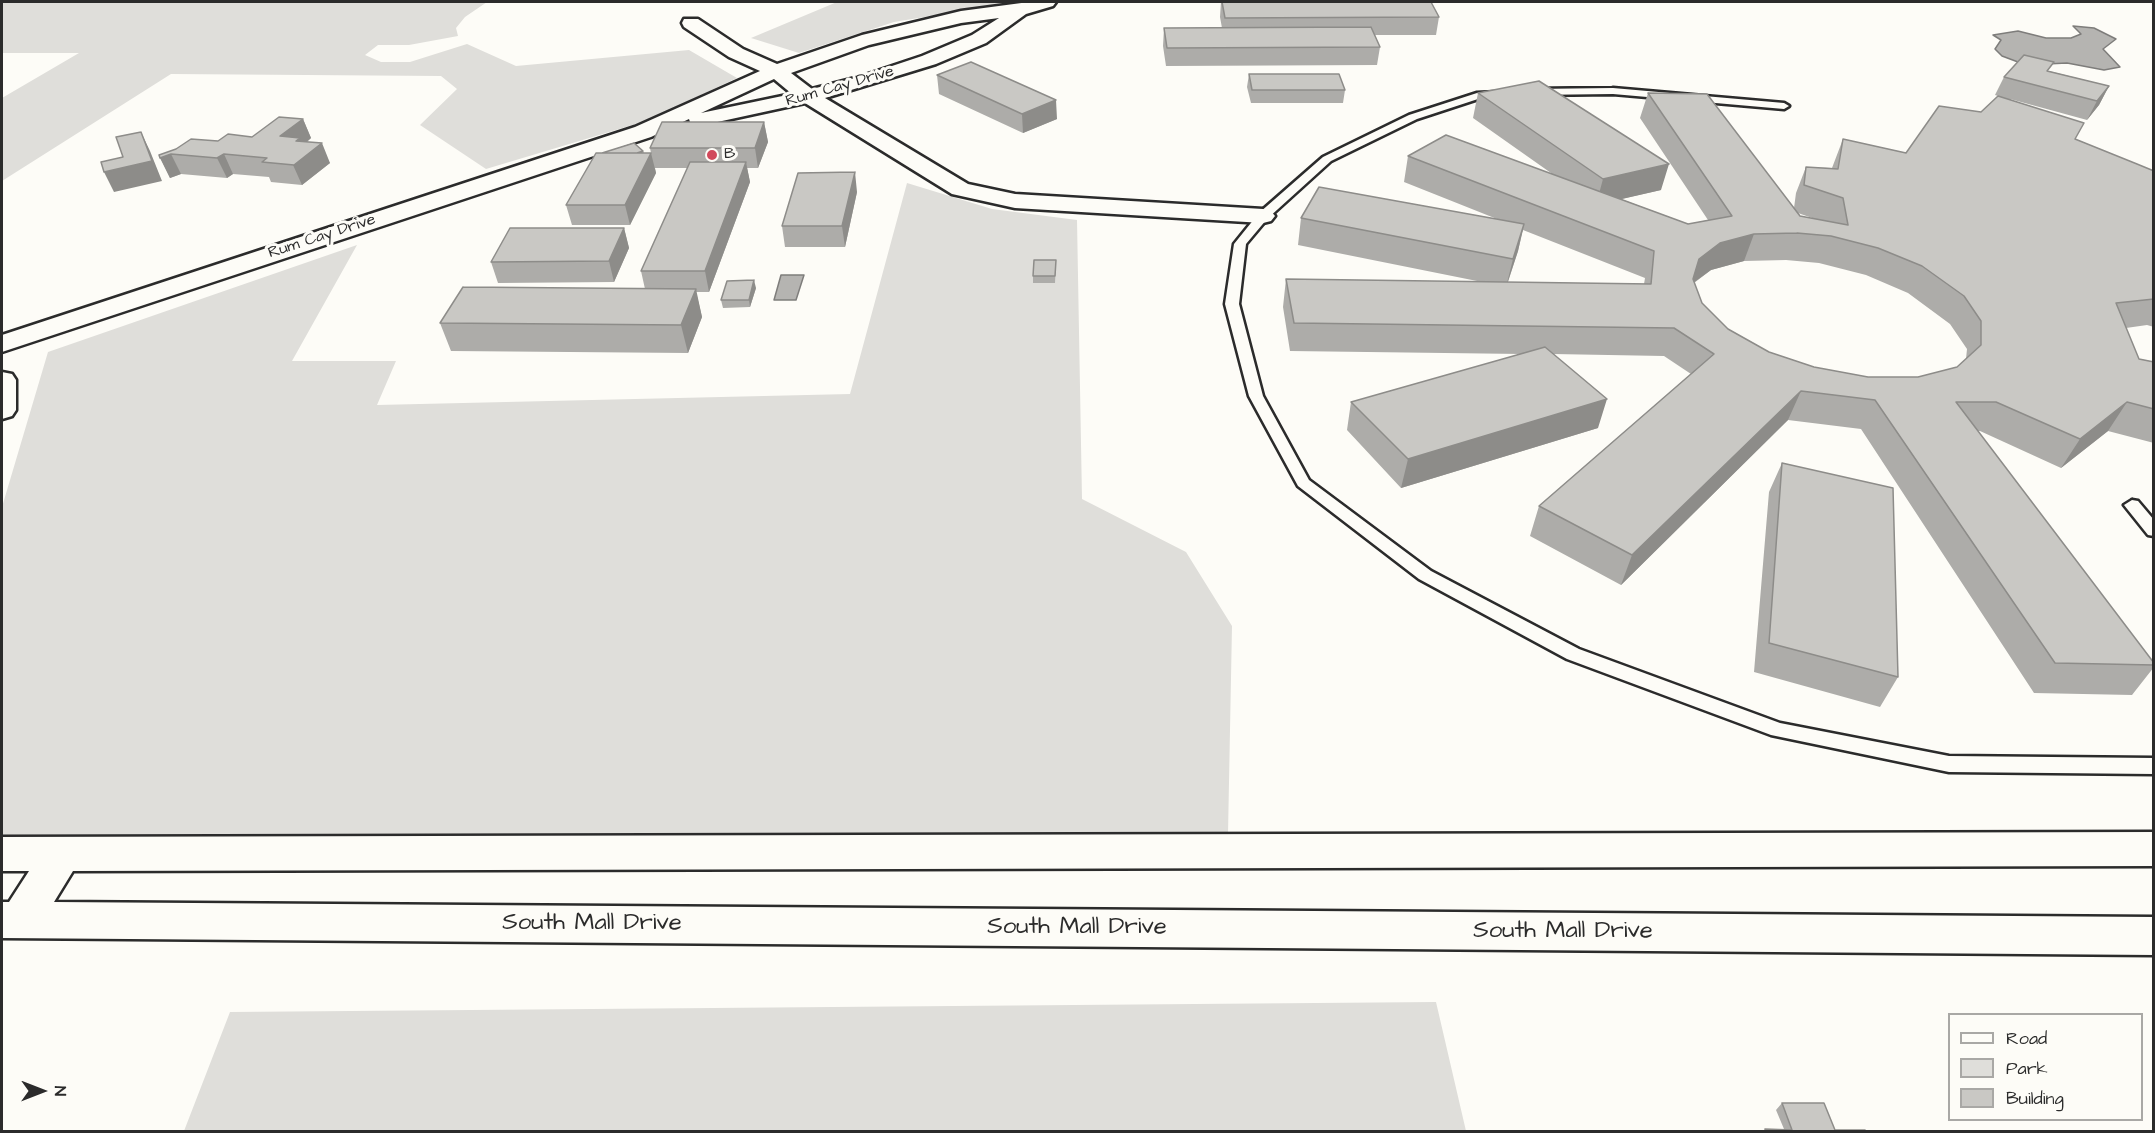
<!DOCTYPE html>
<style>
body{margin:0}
#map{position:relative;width:2155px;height:1133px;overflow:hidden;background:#fdfcf7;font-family:"Architects Daughter",sans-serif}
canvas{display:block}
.frame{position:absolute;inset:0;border:3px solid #2b2b2b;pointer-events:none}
.legend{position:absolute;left:1948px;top:1013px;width:195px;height:108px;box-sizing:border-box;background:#fdfcf7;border:2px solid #a9a8a5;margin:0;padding:8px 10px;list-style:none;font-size:18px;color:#2b2b2b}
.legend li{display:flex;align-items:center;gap:12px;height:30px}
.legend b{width:30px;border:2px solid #a9a8a5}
.north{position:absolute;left:12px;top:1061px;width:60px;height:60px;-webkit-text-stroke:4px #fdfcf7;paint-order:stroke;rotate:90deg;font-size:16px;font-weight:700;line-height:24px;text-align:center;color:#2b2b2b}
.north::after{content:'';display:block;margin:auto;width:21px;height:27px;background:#2b2b2b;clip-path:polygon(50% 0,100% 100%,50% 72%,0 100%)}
</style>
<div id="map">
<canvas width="2155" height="1133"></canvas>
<div class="frame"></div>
<ul class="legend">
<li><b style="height:8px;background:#fdfcf7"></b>Road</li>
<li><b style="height:16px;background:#dfdeda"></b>Park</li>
<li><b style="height:16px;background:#c9c8c4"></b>Building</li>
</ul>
<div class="north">N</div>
</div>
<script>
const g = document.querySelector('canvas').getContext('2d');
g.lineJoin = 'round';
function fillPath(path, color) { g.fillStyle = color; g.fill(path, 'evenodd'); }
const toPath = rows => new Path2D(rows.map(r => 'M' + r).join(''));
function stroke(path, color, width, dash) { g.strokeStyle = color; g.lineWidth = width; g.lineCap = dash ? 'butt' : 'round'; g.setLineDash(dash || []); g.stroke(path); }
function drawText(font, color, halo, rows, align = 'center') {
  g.font = font + ' "Architects Daughter",sans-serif'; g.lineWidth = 6; g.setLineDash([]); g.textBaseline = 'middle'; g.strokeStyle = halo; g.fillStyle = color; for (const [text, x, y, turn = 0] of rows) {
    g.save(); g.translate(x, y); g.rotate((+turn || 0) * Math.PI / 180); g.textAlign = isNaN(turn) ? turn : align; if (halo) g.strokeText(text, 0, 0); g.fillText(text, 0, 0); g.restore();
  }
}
fillPath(toPath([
 [2,2,487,2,465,17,456,28,458,36,409,45,378,45,365,55,381,62,410,62,467,44,516,66,689,50,737,78,646,121,486,169,420,125,457,89,441,76,171,74,2,181,2,98,79,53,2,53],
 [837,2,1016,2,894,22,799,53,751,38],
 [907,183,992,209,1077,220,1082,499,1186,552,1232,626,1228,834,2,838,2,507,48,352,357,245,292,361,396,361,377,405,850,394],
 [1436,1002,1466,1131,184,1131,230,1012]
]), '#dfdeda');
const water = toPath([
 [2073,26,2094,28,2116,39,2103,49,2120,67,2104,70,2067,63,2026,65,2002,56,1995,49,2001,40,1993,35,2018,31,2046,38,2071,38,2081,34,2073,26],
 [781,275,804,275,796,300,774,300,781,275]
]);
fillPath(water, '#b5b4b1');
stroke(water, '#7e7d7b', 1.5);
const service = toPath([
 [1613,88,1784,103,1789,106,1784,109,1613,94,1532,95,1527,92,1532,89,1613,88],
 [1477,93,1498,92,1503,95,1498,98,1478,99,1417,119,1331,161,1267,219,1246,244,1239,304,1263,396,1309,480,1431,571,1579,649,1780,723,1949,756,2154,758,2154,774,1949,772,1771,735,1567,659,1419,579,1298,486,1249,396,1225,304,1234,244,1259,213,1323,157,1409,115,1477,93],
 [2132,500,2138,501,2154,520,2154,536,2148,535,2124,505,2132,500]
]);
const minor = toPath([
 [1029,2,1056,2,1053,6,1026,14,986,43,936,64,825,98,968,184,1015,194,1263,209,1271,211,1275,216,1271,221,1263,223,1015,208,952,194,805,103,699,126,691,125,689,119,651,137,2,352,2,335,635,127,760,71,729,57,684,27,682,23,684,19,698,19,743,49,777,64,862,35,961,11,1029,2],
 [999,18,972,35,922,56,859,77,812,89,791,73,869,45,961,23,999,18],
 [774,79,792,94,701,113,774,79]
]);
const tertiary = toPath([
 [2,372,12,374,16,380,16,410,12,416,2,419,2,372],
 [2154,832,2154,866,73,871,54,902,2154,917,2154,955,2,938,2,902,9,902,29,871,2,871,2,837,2154,832]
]);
stroke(service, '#2b2b2b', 5);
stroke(minor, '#2b2b2b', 5);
stroke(tertiary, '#2b2b2b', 5);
fillPath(service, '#fdfcf7');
fillPath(minor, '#fdfcf7');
fillPath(tertiary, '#fdfcf7');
fillPath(toPath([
 [1221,2,1431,2,1439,17,1436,35,1375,35,1380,47,1377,65,1166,66,1163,46,1164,28,1222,28,1220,17],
 [2049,71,2109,86,2099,105,2087,120,2010,99,2075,139,2154,171,2154,327,2147,325,2126,328,2139,359,2154,362,2154,443,2108,431,2061,468,1980,431,1978,431,2154,663,2154,667,2132,695,2034,693,1861,429,1788,420,1621,585,1530,536,1539,506,1691,374,1664,356,1553,354,1598,428,1401,488,1347,430,1351,402,1522,354,1290,351,1283,307,1286,279,1482,282,1298,245,1301,218,1497,219,1404,182,1408,156,1551,173,1473,118,1478,93,1661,190,1621,199,1688,224,1708,220,1640,118,1648,93,1794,208,1796,193,1806,167,1832,168,1843,139,1906,153,1981,112,1998,96,1995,95,2004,77],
 [1798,213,1815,219,1800,216],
 [1523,230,1645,278,1644,284,1508,282,1518,251],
 [1786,260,1819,263,1866,275,1908,293,1950,324,1967,349,1966,359,1957,367,1918,377,1868,377,1814,367,1769,352,1728,329,1702,303,1694,283,1711,270,1744,261],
 [1249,74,1345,90,1343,103,1251,103,1247,87],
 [937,75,1057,119,1023,133,939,94],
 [303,119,311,138,307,142,330,163,302,185,271,182,269,177,233,174,227,178,181,174,170,178,159,155,218,141,252,137],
 [764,122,768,142,758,168,747,168,750,182,709,292,696,292,702,317,688,353,451,351,440,323,645,289,641,271,688,168,655,168,656,173,630,225,572,225,566,205,643,151,644,153,651,153,650,148],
 [857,192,845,247,785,247,782,226],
 [624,228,629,248,614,282,498,283,491,262],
 [1056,260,1055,283,1033,283,1033,276],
 [756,288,750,307,723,308,721,300],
 [1782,463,1898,677,1880,707,1754,672,1769,492],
 [1782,1103,1835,1130,1866,1131,1763,1131,1765,1129,1784,1129,1776,1110]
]), '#adaca9');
fillPath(toPath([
 [2109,86,2099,105,2087,120,2097,101],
 [1056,100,1057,119,1023,133,1022,114],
 [303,119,311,138,303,145,322,143,330,163,302,185,280,136],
 [764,122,768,142,758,168,755,148],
 [141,132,150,151,162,181,114,192,104,172,152,161],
 [651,153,656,173,630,225,625,205],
 [171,154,181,174,170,178,160,158],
 [224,154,233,174,227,178,217,158],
 [746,162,750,182,709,292,705,271],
 [1669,164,1661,190,1596,205,1603,179],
 [855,172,857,192,845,247,842,226],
 [1524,224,1518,251,1506,287,1513,259],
 [624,228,629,248,614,282,609,261],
 [1754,234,1744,261,1711,270,1689,286,1699,259,1720,243],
 [754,280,756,288,750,307,749,300],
 [696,289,702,317,688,353,681,325],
 [1801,391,1788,420,1621,585,1632,555],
 [1607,399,1598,428,1401,488,1408,459],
 [2127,402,2108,431,2061,468,2080,439]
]), '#8d8c89');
const building = toPath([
 [1222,2,1431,2,1439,17,1225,18,1222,2],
 [1371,27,1380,47,1167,48,1164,28,1371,27],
 [2024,55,2054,62,2047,71,2109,86,2097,101,2004,77,2024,55],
 [971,62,1056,100,1022,114,937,75,971,62],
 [1249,74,1339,74,1345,90,1252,90,1249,74],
 [1539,81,1669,164,1603,179,1478,93,1539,81],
 [1648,93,1707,94,1800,216,1848,225,1843,198,1804,185,1806,167,1838,169,1843,139,1906,153,1939,106,1981,112,1998,96,2084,123,2075,139,2137,164,2154,171,2154,299,2116,303,2139,359,2154,362,2154,409,2127,402,2080,439,1996,402,1956,402,2154,663,2154,665,2055,663,1875,400,1801,391,1632,555,1539,506,1714,354,1674,328,1294,323,1286,279,1651,284,1654,251,1408,156,1446,135,1688,224,1732,216,1648,93],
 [1797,233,1831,236,1878,248,1922,266,1964,296,1981,321,1981,345,1957,367,1918,377,1868,377,1814,367,1769,352,1728,329,1702,303,1693,279,1699,259,1720,243,1754,234,1797,233],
 [279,117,303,119,280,136,300,138,296,141,322,143,294,165,262,162,267,158,224,154,217,158,171,154,160,158,159,155,176,149,191,139,218,141,228,134,252,137,279,117],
 [662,122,764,122,755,148,650,148,662,122],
 [141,132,152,161,104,172,101,162,123,157,116,137,141,132],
 [634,143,643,151,637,153,602,153,634,143],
 [596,153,651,153,625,205,566,205,596,153],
 [690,162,746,162,705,271,641,271,690,162],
 [855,172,842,226,782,226,798,173,855,172],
 [1319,187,1524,224,1513,259,1301,218,1319,187],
 [510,228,624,228,609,261,491,262,510,228],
 [1034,260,1056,260,1055,276,1033,276,1034,260],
 [754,280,749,300,721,300,727,281,754,280],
 [463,287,696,289,681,325,440,323,463,287],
 [1545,347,1607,399,1408,459,1351,402,1545,347],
 [1782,463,1893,488,1898,677,1769,643,1782,463],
 [1782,1103,1824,1103,1835,1130,1865,1130,1866,1131,1766,1131,1765,1129,1792,1130,1782,1103]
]);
fillPath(building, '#c9c8c4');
stroke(building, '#8d8c89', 1.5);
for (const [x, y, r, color] of [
 [712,155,6,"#d1495b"]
]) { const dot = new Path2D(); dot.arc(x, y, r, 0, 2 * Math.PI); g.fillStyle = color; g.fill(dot); stroke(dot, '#fdfcf7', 2); }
drawText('16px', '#2b2b2b', '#fdfcf7', [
 ["Rum Cay Drive",840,87,-16],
 ["Rum Cay Drive",322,237,-18]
]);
drawText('16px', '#2b2b2b', '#fdfcf7', [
 ["B",724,155]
], 'left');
drawText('24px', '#2b2b2b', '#fdfcf7', [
 ["South Mall Drive",592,924],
 ["South Mall Drive",1077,928],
 ["South Mall Drive",1563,932]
]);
</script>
